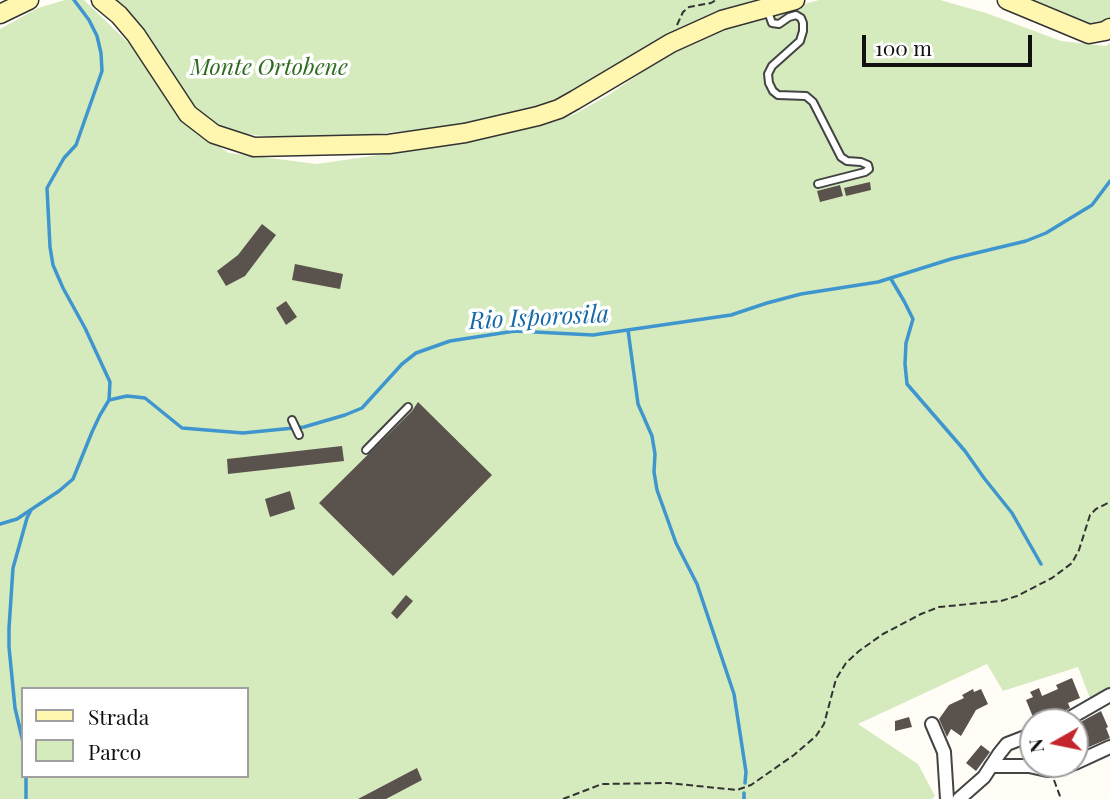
<!DOCTYPE html>
<style>
body{margin:0}
#map{position:relative;width:1110px;height:799px;overflow:hidden;background:#fffdf5;font-family:"Playfair Display",serif}
canvas{display:block}
.legend{position:absolute;left:21px;top:687px;width:228px;height:91px;box-sizing:border-box;background:#fff;border:2px solid #a0a0a0;margin:0;padding:9px 12px;list-style:none;font-size:21px;color:#111}
.legend li{display:flex;align-items:center;gap:14px;height:35px}
.legend b{width:35px;border:2px solid #a0a0a0}
.north{position:absolute;left:1019px;top:708px;width:70px;height:70px;box-sizing:border-box;background:#fff;border:2px solid #a0a0a0;border-radius:50%;rotate:261deg;font-size:19px;font-weight:700;line-height:28px;text-align:center;color:#111}
.north::after{content:'';display:block;margin:auto;width:24px;height:32px;background:#c4262e;clip-path:polygon(50% 0,100% 100%,50% 72%,0 100%)}
.scale{position:absolute;left:862px;top:35px;width:170px;height:32px;box-sizing:border-box;border:4px solid #111;border-top:0;padding-left:9px;font-size:21px;line-height:24px;white-space:nowrap;color:#111;-webkit-text-stroke:5px #fff;paint-order:stroke}
</style>
<div id="map">
<canvas width="1110" height="799"></canvas>
<ul class="legend">
<li><b style="height:9px;background:#fff6b0"></b>Strada</li>
<li><b style="height:19px;background:#d5ebbd"></b>Parco</li>
</ul>
<div class="north">N</div>
<div class="scale">100 m</div>
</div>
<script>
const g = document.querySelector('canvas').getContext('2d');
g.lineJoin = 'round';
function fillPath(path, color) { g.fillStyle = color; g.fill(path, 'evenodd'); }
const toPath = rows => new Path2D(rows.map(r => 'M' + r).join(''));
function stroke(path, color, width, dash) { g.strokeStyle = color; g.lineWidth = width; g.lineCap = dash ? 'butt' : 'round'; g.setLineDash(dash || []); g.stroke(path); }
function drawText(font, color, halo, rows, align = 'center') {
  g.font = font + ' "Playfair Display",serif'; g.lineWidth = 7; g.setLineDash([]); g.textBaseline = 'middle'; g.strokeStyle = halo; g.fillStyle = color; for (const [text, x, y, turn = 0] of rows) {
    g.save(); g.translate(x, y); g.rotate((+turn || 0) * Math.PI / 180); g.textAlign = isNaN(turn) ? turn : align; if (halo) g.strokeText(text, 0, 0); g.fillText(text, 0, 0); g.restore();
  }
}
fillPath(toPath([
 [65,0,84,0,142,56,183,123,229,153,317,164,467,142,573,115,610,94,676,49,734,23,819,0,940,0,986,13,1061,41,1106,46,1110,43,1110,687,1091,701,1078,667,1003,691,987,664,858,724,918,764,935,796,932,799,0,799,0,29,38,8],
 [23,689,247,689,247,776,23,776],
 [112,0,766,0,729,9,687,25,573,94,547,105,508,116,438,128,343,137,274,137,245,134,218,127,205,117,182,94],
 [1023,0,1110,0,1110,17,1101,23,1088,25]
]), '#d5ebbd');
stroke(toPath([
 [74,0,89,20,97,36,101,53,102,71,76,145,64,158,47,188,50,247,53,265,63,288,85,328,110,382,109,400],
 [891,279,904,301,913,319,906,343,905,364,907,384,965,451,984,478,1012,513,1041,564],
 [628,330,638,404,652,436,655,454,654,472,657,490,676,543,697,584,734,694,746,772,745,783],
 [0,524,17,519,59,491,73,479,92,432,100,415,109,400,127,396,145,398,182,428,243,433,304,427,345,415,362,408,402,364,416,353,450,341,515,331,593,335,731,315,767,303,801,294,878,282,951,259,1026,241,1046,233,1092,205,1110,181],
 [23,742,15,708,9,647,9,628,13,568,27,518,31,510],
 [26,776,26,799],
 [744,799,744,793]
]), '#3f96cf', 3.5);
fillPath(toPath([
 [870,182,871,190,846,196,844,188],
 [840,185,843,196,820,202,817,191],
 [262,224,276,235,245,276,226,286,217,271,238,255],
 [295,264,343,274,340,289,292,280],
 [286,301,297,317,286,325,276,308],
 [418,402,492,475,393,576,319,503,412,411],
 [342,446,344,461,228,474,227,459],
 [290,491,295,509,270,517,265,499],
 [406,595,413,601,397,619,391,613],
 [1072,678,1080,698,1068,703,1070,708,1058,715,1054,722,1035,722,1026,700,1033,697,1030,692,1039,688,1042,696,1058,689,1056,685],
 [973,689,974,692,981,689,988,704,976,710,961,736,951,729,947,737,939,719,949,705,964,698,962,695],
 [1101,711,1108,727,1106,728,1110,738,1075,753,1075,725],
 [909,717,912,727,895,731,895,721],
 [981,745,990,752,976,771,966,763],
 [417,768,422,780,386,799,358,799]
]), '#5a524d');
const service = toPath([
 [767,9,772,23,779,24,789,17,796,15,801,18,803,23,803,31,800,41,772,66,768,74,769,83,773,91,778,95,806,96,813,102,841,157,847,161,861,162,868,165,869,169,865,172,818,184],
 [292,420,299,435],
 [366,450,408,407]
]);
const minor = toPath([
 [1063,722,1110,695],
 [932,724,944,752,947,799],
 [1075,763,1110,747],
 [991,766,1029,766,1047,770,1058,769,1072,764],
 [959,799,984,777,999,754,1007,744,1033,734]
]);
const secondary = toPath([
 [101,0,119,15,136,35,188,114,214,134,254,147,389,144,465,133,538,116,559,109,575,100,671,43,722,20,795,0],
 [1007,0,1089,34,1105,31,1110,28],
 [0,14,29,0]
]);
stroke(service, '#444', 10);
stroke(minor, '#444', 16);
stroke(secondary, '#333', 21);
stroke(toPath([
 [677,25,683,12,689,7,711,3,716,0],
 [1054,780,1061,799],
 [563,799,602,784,668,783,737,790,751,785,794,755,816,736,824,724,836,679,846,663,859,651,883,634,921,614,939,607,1001,601,1017,596,1052,578,1072,563,1079,550,1090,515,1096,509,1110,502]
]), '#333', 2, [7, 3.5]);
stroke(service, '#fff', 6);
stroke(minor, '#fff', 12);
stroke(secondary, '#fff6b0', 18);
drawText('italic 23px', '#2f6b1f', '#fff', [
 ["Monte Ortobene",269,68]
]);
drawText('italic 24px', '#1768a6', '#fff', [
 ["Rio Isporosila",539,318,-3]
]);
</script>
